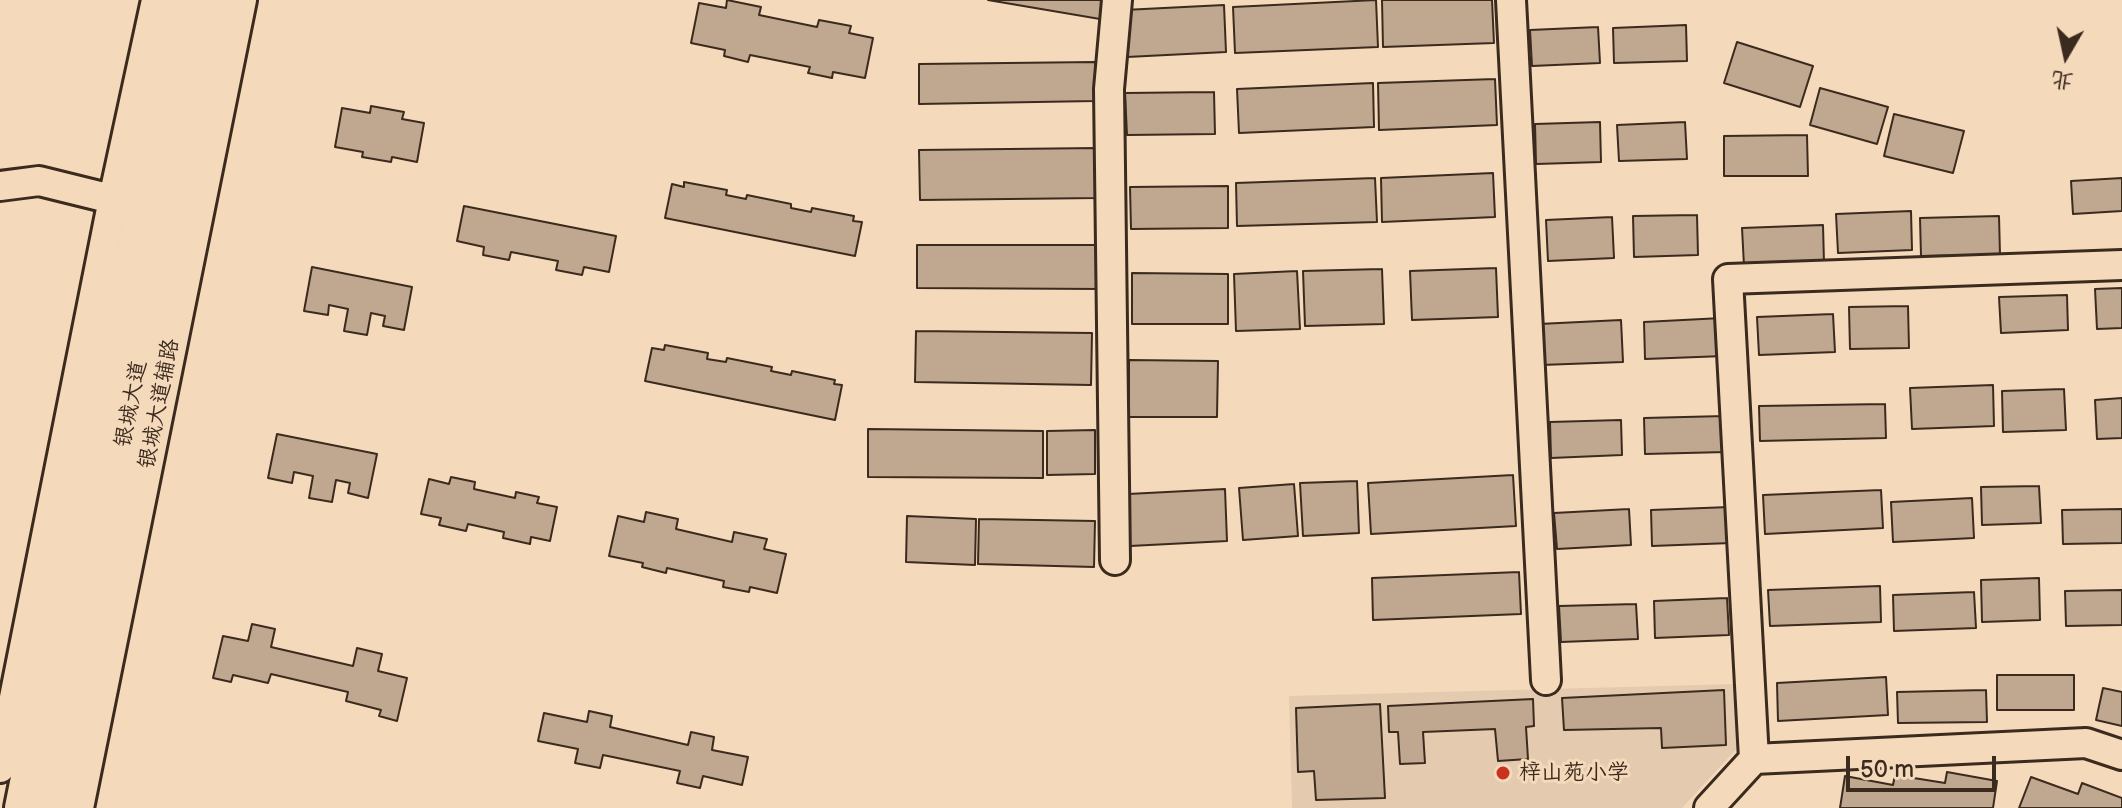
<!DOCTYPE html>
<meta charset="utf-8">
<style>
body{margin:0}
#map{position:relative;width:2122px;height:808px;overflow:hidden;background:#f4d9bb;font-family:"Balsamiq Sans","LXGW WenKai TC",sans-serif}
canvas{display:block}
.north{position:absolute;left:2026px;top:16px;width:80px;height:80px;-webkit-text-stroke:6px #f4d9bb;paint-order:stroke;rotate:189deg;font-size:22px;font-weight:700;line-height:32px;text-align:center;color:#3b2a1e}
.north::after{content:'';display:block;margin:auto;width:28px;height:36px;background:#3b2a1e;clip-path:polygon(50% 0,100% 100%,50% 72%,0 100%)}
.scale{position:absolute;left:1846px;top:756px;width:150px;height:36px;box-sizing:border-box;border:4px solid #3b2a1e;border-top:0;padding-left:10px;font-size:24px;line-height:28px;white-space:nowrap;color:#3b2a1e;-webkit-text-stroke:6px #f4d9bb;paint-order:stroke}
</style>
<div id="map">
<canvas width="2122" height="808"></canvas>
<div class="north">北</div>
<div class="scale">50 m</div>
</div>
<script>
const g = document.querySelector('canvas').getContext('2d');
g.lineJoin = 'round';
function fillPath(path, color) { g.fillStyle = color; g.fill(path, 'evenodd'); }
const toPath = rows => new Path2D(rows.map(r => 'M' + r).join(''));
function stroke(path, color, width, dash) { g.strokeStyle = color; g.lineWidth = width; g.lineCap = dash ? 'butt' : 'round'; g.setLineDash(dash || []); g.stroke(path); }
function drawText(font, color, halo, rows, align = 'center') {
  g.font = font + ' "Balsamiq Sans","LXGW WenKai TC",sans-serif'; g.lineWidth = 6; g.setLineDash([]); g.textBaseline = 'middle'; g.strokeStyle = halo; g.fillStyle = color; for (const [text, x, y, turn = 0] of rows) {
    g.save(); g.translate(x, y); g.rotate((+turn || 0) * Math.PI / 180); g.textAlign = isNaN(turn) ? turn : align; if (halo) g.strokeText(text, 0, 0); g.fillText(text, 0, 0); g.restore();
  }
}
fillPath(toPath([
 [1738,684,1742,743,1682,808,1292,808,1289,696]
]), '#e4caae');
const building = toPath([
 [727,0,761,7,759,15,817,27,819,20,851,26,849,33,873,38,865,78,833,72,832,78,808,73,810,67,750,55,748,62,724,56,725,50,691,43,699,3,726,8,727,0],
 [988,0,1104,0,1100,19,988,0],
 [1376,0,1378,47,1235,53,1233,7,1376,0],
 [1382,0,1492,0,1494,43,1383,47,1382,0],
 [1224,5,1226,52,1127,57,1124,10,1224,5],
 [1686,25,1687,61,1614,63,1613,28,1686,25],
 [1598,27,1600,63,1532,66,1530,30,1598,27],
 [1737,42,1813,66,1800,107,1724,83,1737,42],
 [1095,62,1095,101,919,104,919,64,1095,62],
 [1495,79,1497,125,1379,130,1378,83,1495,79],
 [1373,83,1374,127,1239,133,1237,89,1373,83],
 [1820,88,1888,107,1877,144,1810,125,1820,88],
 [1214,92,1215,134,1127,135,1125,93,1214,92],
 [371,106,404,112,402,119,424,123,417,162,392,157,391,162,362,157,363,152,335,147,342,108,370,113,371,106],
 [1894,114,1964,131,1953,173,1884,156,1894,114],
 [1600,122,1601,162,1536,164,1535,124,1600,122],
 [1685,122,1687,159,1619,161,1617,125,1685,122],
 [1807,135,1808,176,1724,176,1724,136,1807,135],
 [1098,148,1098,198,920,200,919,150,1098,148],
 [1493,173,1495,217,1382,222,1381,178,1493,173],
 [1375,178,1377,222,1237,226,1236,183,1375,178],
 [2122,178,2122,211,2073,214,2071,181,2122,178],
 [684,182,727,190,726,195,746,199,747,195,791,204,791,208,811,212,812,208,854,216,853,221,862,222,855,256,665,218,672,184,684,187,684,182],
 [1228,186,1228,228,1131,229,1130,187,1228,186],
 [464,206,616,236,609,272,584,267,582,275,556,270,558,261,511,252,509,260,483,255,484,247,457,241,464,206],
 [1911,211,1912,250,1838,253,1836,214,1911,211],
 [1697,215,1698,255,1634,257,1633,216,1697,215],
 [1999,216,2000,255,1921,256,1920,218,1999,216],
 [1612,217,1614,258,1548,261,1546,220,1612,217],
 [1823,225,1824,263,1744,266,1742,228,1823,225],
 [917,245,1102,245,1102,289,917,288,917,245],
 [312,267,412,287,404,330,383,326,385,316,371,313,367,335,344,331,348,309,329,305,328,315,304,311,312,267],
 [1496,268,1498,317,1412,320,1410,271,1496,268],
 [1382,269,1384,324,1305,326,1303,271,1382,269],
 [1297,271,1300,329,1236,331,1234,274,1297,271],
 [1132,273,1228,274,1228,324,1132,324,1132,273],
 [2122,288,2122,328,2097,329,2095,289,2122,288],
 [2067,295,2068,330,2001,333,1999,297,2067,295],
 [1908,306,1909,348,1850,349,1849,307,1908,306],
 [1833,314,1835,352,1759,355,1757,317,1833,314],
 [1722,318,1724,356,1645,359,1644,322,1722,318],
 [1621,320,1623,362,1541,365,1539,324,1621,320],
 [916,331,1092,333,1091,385,915,382,916,331],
 [665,345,708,353,707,359,726,362,727,358,772,367,771,371,791,375,792,371,835,380,834,384,842,385,835,420,645,381,652,348,664,350,665,345],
 [1129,360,1218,361,1217,417,1129,417,1129,360],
 [1993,385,1994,426,1912,429,1910,388,1993,385],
 [2064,389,2066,430,2003,432,2002,391,2064,389],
 [2122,398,2122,438,2097,439,2095,400,2122,398],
 [1885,404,1886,438,1760,441,1759,406,1885,404],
 [1725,416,1726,452,1645,454,1644,418,1725,416],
 [1621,420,1622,455,1551,458,1550,422,1621,420],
 [868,429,1043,431,1043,478,868,477,868,429],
 [1095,430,1095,474,1047,475,1047,431,1095,430],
 [277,434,377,454,368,498,348,493,350,483,336,480,332,502,309,498,313,476,294,472,292,483,268,478,277,434],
 [1513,475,1516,526,1371,534,1368,483,1513,475],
 [451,477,475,482,474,489,515,498,516,492,539,497,537,503,557,507,550,541,531,537,530,544,503,538,504,532,468,524,466,531,439,525,441,518,421,514,429,479,449,484,451,477],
 [1357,481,1359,533,1303,536,1300,483,1357,481],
 [1294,484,1298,536,1243,540,1239,488,1294,484],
 [2039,486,2041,523,1982,525,1981,487,2039,486],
 [1225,489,1227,541,1130,546,1128,494,1225,489],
 [1881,490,1883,528,1765,534,1763,495,1881,490],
 [1972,498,1974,538,1893,542,1891,502,1972,498],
 [1730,507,1731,543,1652,546,1651,510,1730,507],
 [1629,509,1631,545,1557,549,1554,513,1629,509],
 [2122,509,2122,543,2063,544,2062,510,2122,509],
 [646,512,678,519,676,529,732,542,734,532,767,539,764,549,786,554,777,593,750,587,749,592,723,587,724,581,667,568,666,573,642,567,643,563,609,556,618,516,644,522,646,512],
 [907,516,976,519,975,565,906,562,907,516],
 [979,519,1095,521,1094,567,978,564,979,519],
 [1519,572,1521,614,1373,620,1372,578,1519,572],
 [2039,578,2040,620,1982,622,1981,580,2039,578],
 [1880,586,1881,622,1770,626,1768,590,1880,586],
 [2122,590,2122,625,2066,626,2065,591,2122,590],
 [1974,592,1976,628,1894,631,1893,595,1974,592],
 [1727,598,1729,635,1655,638,1654,601,1727,598],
 [1636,604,1638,639,1561,642,1559,606,1636,604],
 [252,624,275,629,271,647,353,666,357,648,382,654,378,671,407,678,397,721,379,716,381,710,346,701,348,692,271,674,268,683,233,675,231,682,213,678,223,636,248,641,252,624],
 [1997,675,2074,675,2074,710,1997,710,1997,675],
 [1886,677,1888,715,1778,721,1777,683,1886,677],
 [2103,688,2122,692,2122,726,2096,720,2103,688],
 [1724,690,1726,745,1662,748,1661,728,1564,730,1562,698,1724,690],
 [1986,690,1987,722,1898,723,1897,692,1986,690],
 [1533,699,1534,726,1526,727,1528,759,1498,761,1495,729,1423,732,1425,763,1400,764,1398,732,1389,732,1388,706,1533,699],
 [1380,704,1385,798,1316,800,1314,771,1298,772,1296,708,1380,704],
 [589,711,612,716,610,727,688,745,691,732,714,737,712,750,748,757,742,785,703,776,700,788,677,783,680,771,603,755,600,768,575,763,578,749,538,741,544,713,587,722,589,711],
 [1947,772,1997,781,1993,808,1840,808,1845,776,1893,785,1895,775,1945,783,1947,772],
 [2031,777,2078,794,2082,783,2122,798,2122,808,2019,808,2031,777]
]);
fillPath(building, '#c0a890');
stroke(building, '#3b2a1e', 2);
const minor = toPath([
 [1511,0,1546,680],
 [0,186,39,181,132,204],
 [1115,560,1109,89,1117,0],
 [1754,759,1728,279,2122,265],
 [0,768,113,199,156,0],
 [79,808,242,0],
 [1709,808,1754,759,2086,743,2122,755]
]);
const major = toPath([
 [23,808,185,0],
 [51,808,213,0]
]);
stroke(minor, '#3b2a1e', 34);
stroke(major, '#3b2a1e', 42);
stroke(minor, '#f4d9bb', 28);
stroke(major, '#f4d9bb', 36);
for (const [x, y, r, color] of [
 [1503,773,8,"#c8321e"]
]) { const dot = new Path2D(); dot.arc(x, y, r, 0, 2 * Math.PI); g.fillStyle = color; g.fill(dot); stroke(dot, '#f4d9bb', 3); }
drawText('22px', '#3b2a1e', '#f4d9bb', [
 ["银城大道",132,404,-79],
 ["银城大道辅路",160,404,-79]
]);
drawText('22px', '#3b2a1e', '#f4d9bb', [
 ["梓山苑小学",1519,773]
], 'left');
</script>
